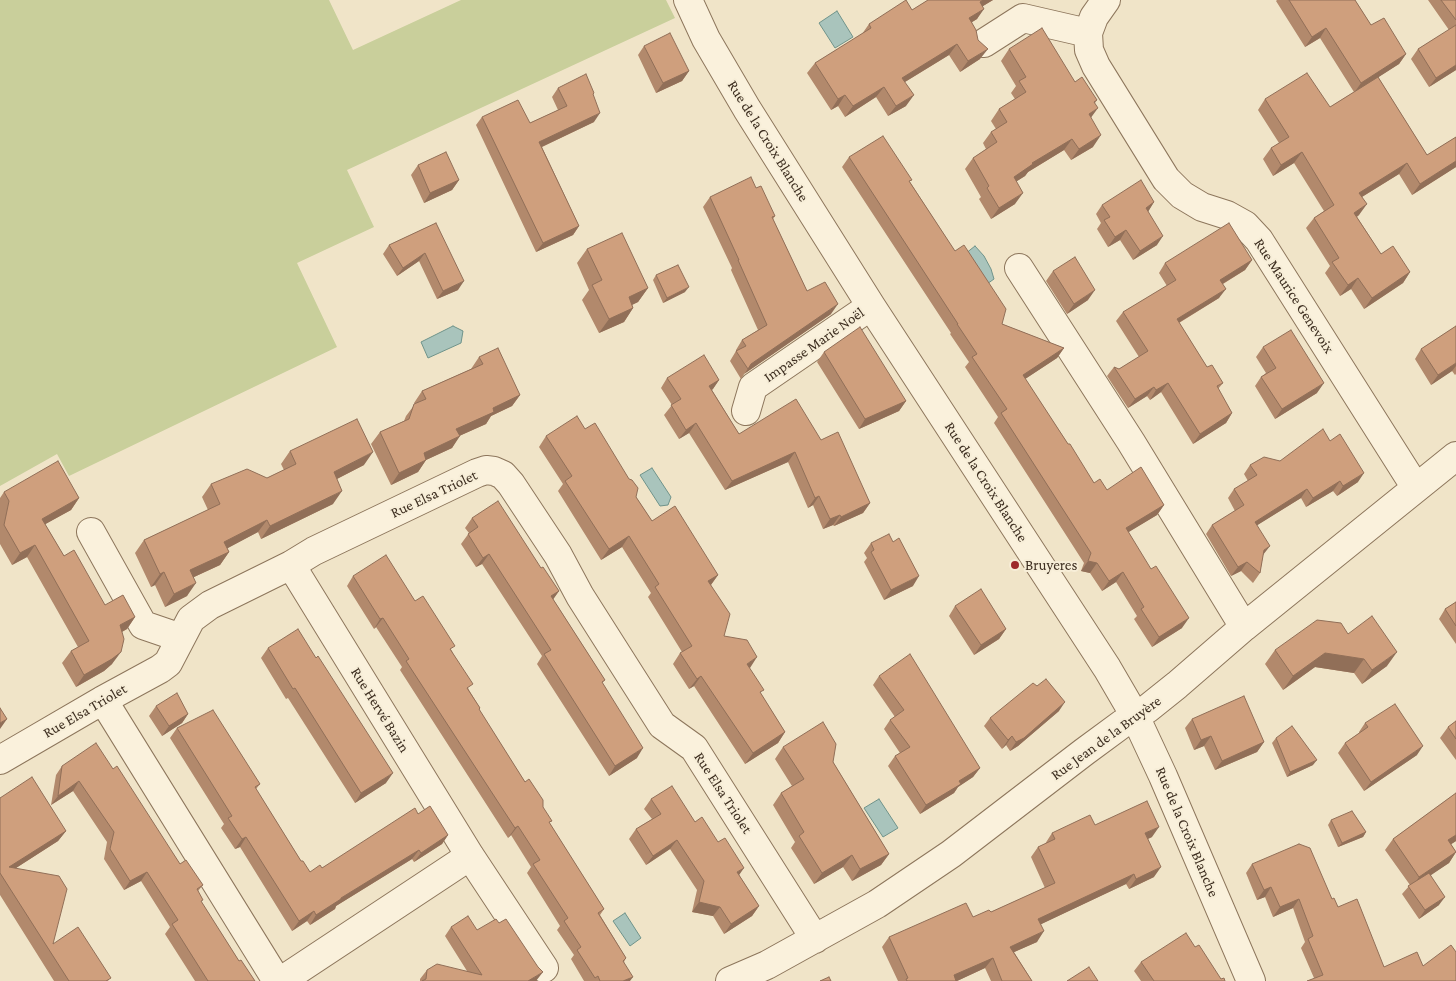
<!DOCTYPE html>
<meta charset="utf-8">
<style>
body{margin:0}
canvas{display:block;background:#f0e4c8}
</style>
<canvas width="1456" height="981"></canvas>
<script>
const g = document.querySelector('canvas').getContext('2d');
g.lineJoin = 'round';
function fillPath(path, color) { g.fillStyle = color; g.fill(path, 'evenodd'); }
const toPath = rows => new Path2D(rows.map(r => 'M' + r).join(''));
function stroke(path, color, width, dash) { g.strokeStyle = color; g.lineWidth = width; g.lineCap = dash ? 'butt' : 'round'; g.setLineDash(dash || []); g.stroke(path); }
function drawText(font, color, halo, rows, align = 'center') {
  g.font = font + ' "Crimson Pro",serif'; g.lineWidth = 4; g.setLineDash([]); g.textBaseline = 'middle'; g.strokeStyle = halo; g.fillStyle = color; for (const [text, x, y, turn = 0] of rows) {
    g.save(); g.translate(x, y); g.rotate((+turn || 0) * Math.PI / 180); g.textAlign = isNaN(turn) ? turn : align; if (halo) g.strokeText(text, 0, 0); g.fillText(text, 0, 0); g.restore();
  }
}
fillPath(toPath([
 [0,0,329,0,353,50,461,0,666,0,675,18,347,170,374,227,297,263,337,347,69,476,57,454,0,486]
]), '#c9cf9b');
const water = toPath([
 [837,11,853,37,835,48,819,23,837,11],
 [975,246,984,256,991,269,994,279,987,284,965,254,975,246],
 [453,326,463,331,461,343,428,358,421,342,453,326],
 [652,468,671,497,668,505,660,506,640,475,652,468],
 [879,799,898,828,883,837,864,808,879,799],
 [625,913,641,938,630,946,613,921,625,913]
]);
fillPath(water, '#a9c4bc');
stroke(water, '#6f938a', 1);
const minor = toPath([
 [688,0,706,39,747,109,871,306,1107,668,1135,716,1163,776,1251,981],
 [1106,0,1094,17,1088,33,1089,50,1096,66,1166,179,1182,195,1202,207,1227,215,1245,225,1259,240,1416,488],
 [984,43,1023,18,1088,33],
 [1019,268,1131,442,1244,627],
 [746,411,753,387,871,306],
 [91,532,143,625,181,638],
 [291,565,470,856,544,968],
 [103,700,277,981],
 [0,760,103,700,160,669,168,663,191,619,210,605,291,565,314,551,477,473,486,470,494,471,503,475,511,484,558,555,580,596,662,725,694,748,815,939],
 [281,981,470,856],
 [730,981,767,965,877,904,951,854,1084,752,1122,724,1147,709,1177,685,1244,627,1456,456]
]);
stroke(minor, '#8d765c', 30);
stroke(minor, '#faf1dc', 28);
fillPath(toPath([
 [928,0,993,0,983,6,977,19,972,22,980,59,960,72,949,55,905,82,906,106,888,116,876,97,845,117,838,106,831,110,807,73,815,63,862,34,869,24,912,10],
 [1277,0,1355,0,1371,25,1406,54,1399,64,1378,77,1427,155,1456,137,1456,167,1412,195,1399,174,1362,197,1359,215,1357,217,1381,254,1410,272,1403,283,1364,309,1351,289,1340,296,1325,273,1330,266,1306,228,1314,218,1324,211,1294,163,1273,176,1263,159,1271,148,1279,143,1258,110,1265,99,1330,107,1354,92,1320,38,1305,47,1276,1],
 [1428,0,1456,0,1456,70,1429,87,1411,59,1418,49,1449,30],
 [644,46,689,71,682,81,656,93,638,55],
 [1009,49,1075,82,1097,100,1095,103,1091,117,1093,147,1071,160,1064,150,1028,172,1025,176,1017,181,1015,204,991,219,979,199,981,197,965,169,973,158,986,149,983,143,991,132,996,129,991,121,999,109,1015,99,1011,93,1016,86,1001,61],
 [558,88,593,95,594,122,542,147,579,226,573,235,536,252,476,125,482,117,530,123,558,110,552,97],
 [849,157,910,182,1002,324,1064,348,1057,358,1025,379,1094,483,1107,490,1164,505,1157,515,1128,532,1182,628,1152,647,1134,619,1137,616,1116,582,1102,591,1090,573,1081,571,1084,563,994,423,998,417,965,367,969,362,950,334,951,333,842,167],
 [418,165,459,180,452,190,424,203,411,175],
 [756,188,775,216,773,219,807,291,831,314,744,374,741,379,730,361,736,351,736,350,742,340,758,330,731,270,732,268,703,207,710,197],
 [1154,202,1148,211,1157,245,1133,260,1120,240,1108,247,1097,229,1101,223,1096,214,1102,205],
 [436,223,458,290,437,299,419,261,397,276,383,254,389,245],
 [587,249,648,288,638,302,632,305,633,308,624,322,599,333,582,300,589,290,577,263],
 [1252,260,1245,270,1223,284,1219,298,1179,323,1207,367,1223,383,1218,389,1232,413,1226,423,1193,444,1161,392,1150,400,1147,396,1128,408,1107,376,1114,367,1119,369,1139,357,1116,321,1123,312,1167,286,1159,273,1165,263],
 [1053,271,1088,300,1067,314,1046,281],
 [656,275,685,292,663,303,653,280],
 [1456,326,1456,374,1455,375,1452,371,1431,385,1415,359,1421,349],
 [1263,347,1317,393,1275,419,1255,386,1261,377,1266,373,1256,357],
 [824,352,906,401,899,411,859,429,817,362],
 [479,357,520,395,512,406,491,416,486,424,459,436,452,448,426,460,418,472,391,485,371,444,380,432,404,421,406,416,415,404,414,403,422,391,471,369],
 [667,378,719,380,712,390,739,434,821,440,870,503,863,513,834,526,833,525,823,529,813,505,808,508,788,462,725,490,689,433,679,439,664,415,672,405,661,388],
 [585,429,636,497,652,521,718,575,711,585,724,636,749,668,761,694,785,732,778,743,745,764,694,686,689,689,673,664,680,653,682,652,648,597,651,593,622,547,601,560,558,491,563,484,539,447,546,436],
 [1330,441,1358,482,1337,496,1333,491,1306,507,1301,498,1257,525,1263,555,1260,573,1253,583,1241,571,1231,576,1206,534,1212,525,1235,511,1228,498,1234,489,1248,481,1244,474,1250,465,1280,461],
 [290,451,364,465,337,479,333,504,261,539,258,532,227,548,229,552,220,565,194,577,187,596,165,607,155,585,151,587,135,553,144,540,208,510,202,497,211,484,267,478,284,470,281,464],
 [4,492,79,498,71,510,45,524,64,556,105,605,135,617,127,629,122,632,112,664,104,671,76,687,62,663,71,651,78,647,27,557,12,565,0,544,0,498],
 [472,518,541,568,559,591,553,599,605,680,602,683,637,758,609,776,537,664,542,656,482,564,476,567,461,544,469,533,465,528],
 [871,543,913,586,884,600,864,562,867,558,864,553],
 [353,576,415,601,452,651,469,690,480,708,479,710,525,782,543,807,550,824,604,909,600,915,626,958,624,962,630,981,584,981,571,959,574,955,557,930,560,926,527,873,531,867,511,835,508,838,400,670,402,667,376,627,374,629,347,586],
 [1456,602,1456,644,1439,619,1445,609],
 [955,606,1006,629,999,639,974,655,949,616],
 [1348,634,1387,666,1362,684,1354,673,1315,667,1283,690,1265,664,1275,650],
 [268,648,386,783,355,803,288,698,286,699,261,658],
 [879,676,980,768,973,777,958,787,954,793,920,814,888,766,895,756,900,753,884,729,890,720,895,717,873,685],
 [156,706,188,714,182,723,162,736,149,716],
 [1059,711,1018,746,1010,751,1006,745,1002,749,984,726,990,718],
 [1192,719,1264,742,1257,752,1215,770,1204,746,1194,750,1185,728],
 [1456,721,1456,760,1440,738,1448,727],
 [1365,723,1417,755,1364,791,1338,753,1345,743,1359,733,1359,732],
 [177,728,260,784,256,789,301,861,310,872,322,868,418,814,448,835,442,844,414,862,412,859,336,906,335,909,310,925,307,921,292,931,240,847,235,849,221,828,224,824,170,738],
 [1276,738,1313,765,1287,777,1272,743],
 [783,747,833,762,889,854,881,865,852,881,843,867,814,884,791,848,795,842,773,805,781,793,792,786,775,759],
 [62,766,113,769,180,864,203,885,198,891,201,902,239,961,255,981,195,981,165,934,170,927,141,881,124,890,104,859,107,842,73,791,51,805,56,775],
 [1456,793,1456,841,1451,844,1456,852,1449,863,1430,875,1439,905,1419,919,1402,894,1410,885,1385,850,1393,839],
 [0,798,66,831,58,841,16,868,53,944,109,981,54,981,0,895],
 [651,799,695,822,739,875,759,906,752,916,724,934,713,916,692,912,697,890,670,849,646,865,629,839,636,829,652,819,644,809],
 [1331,820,1366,832,1363,837,1338,847,1328,825],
 [1095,825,1152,837,1148,839,1154,877,1129,889,1126,884,1041,924,1037,942,1014,952,1032,981,991,981,985,968,957,981,898,981,882,947,889,937,973,917,991,912,1045,888,1031,857,1038,847,1045,844,1052,833],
 [1252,864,1332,899,1384,967,1423,966,1456,981,1314,978,1301,948,1305,942,1293,908,1273,917,1265,897,1257,900,1246,873],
 [451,927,477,930,536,981,420,981,420,979,427,970,467,971,445,936],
 [1195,947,1221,979,1225,981,1141,981,1134,971,1141,962]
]), '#b2896c');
fillPath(toPath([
 [983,0,993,0,973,12,980,2],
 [984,9,977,19,961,29,969,18],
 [1326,28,1320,38,1305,47,1312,37],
 [957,44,949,55,895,88,902,78],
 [988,49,980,59,960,72,968,61],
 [1406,54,1399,64,1354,93,1361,83],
 [1456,65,1456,70,1429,87,1436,78],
 [689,71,682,81,656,93,663,83],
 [884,87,876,97,845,117,853,106],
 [845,95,838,106,831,110,838,99],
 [914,95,906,106,888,116,896,106],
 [1098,108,1090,119,1089,114],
 [600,113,594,122,533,151,539,142],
 [1101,135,1093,147,1071,160,1079,149],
 [1072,139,1064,150,1028,172,1025,176,1006,188,1014,177,1032,163],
 [1302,152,1294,163,1273,176,1281,165],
 [1456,161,1456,167,1412,195,1420,184],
 [1407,163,1399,174,1352,203,1359,193],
 [459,180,452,190,424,203,430,193],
 [1023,193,1015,204,991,219,999,208],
 [1154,202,1148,212,1146,208],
 [1367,204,1359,215,1346,223,1354,213],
 [579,226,573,235,536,252,543,243],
 [1126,230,1120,240,1108,247,1115,237],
 [1163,236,1157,245,1133,260,1140,251],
 [425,253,419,261,397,276,403,268],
 [1252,260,1245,270,1214,289,1220,280],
 [1410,272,1403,283,1364,309,1372,298],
 [1358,278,1351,289,1340,296,1348,285],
 [464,281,458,290,437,299,443,291],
 [689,287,685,292,663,303,667,298],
 [648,288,638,302,619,311,629,297],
 [1226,289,1219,298,1170,328,1177,319],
 [1095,290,1088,300,1067,314,1074,304],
 [838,304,831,314,744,374,741,379,751,364],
 [633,308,624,322,599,333,609,319],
 [1064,348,1057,358,1016,385,1023,375],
 [1456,363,1456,366,1452,371,1431,385,1438,375],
 [719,380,713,389,703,396,709,386],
 [1168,383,1161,392,1150,400,1156,390],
 [1324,383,1317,393,1275,419,1282,409],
 [1154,387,1147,396,1128,408,1135,399],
 [520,395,512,406,491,416,486,424,448,441,456,429,493,408],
 [906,401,899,411,859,429,865,419],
 [1232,413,1226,423,1193,444,1200,434],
 [696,423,689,433,679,439,686,430],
 [460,436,452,448,415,465,424,453],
 [373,452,364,465,325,485,334,472],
 [795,452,788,462,725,490,732,481],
 [426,460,418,472,391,485,399,473],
 [1364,473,1358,482,1337,496,1343,486],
 [1340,481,1333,491,1306,507,1313,498],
 [1307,489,1301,498,1248,531,1255,522],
 [342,491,333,504,261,539,270,526],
 [819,496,813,505,808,508,815,498],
 [79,498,71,510,33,531,42,519],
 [870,503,863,513,834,526,841,517],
 [1164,505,1157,515,1119,538,1126,528],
 [840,515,833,525,823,529,830,519],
 [267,520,258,532,215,555,224,542],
 [629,536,622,547,601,560,609,549],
 [35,545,27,557,12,565,20,553],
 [1270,546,1263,555,1257,560,1264,550],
 [229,552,220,565,181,583,190,570],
 [489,554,482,564,476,567,483,558],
 [1088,561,1097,563,1090,573,1081,571],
 [1247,562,1241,571,1231,576,1238,567],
 [164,572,155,585,151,587,160,574],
 [1123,572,1116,582,1102,591,1109,581],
 [718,575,710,586,708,581],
 [919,576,913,586,884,600,891,590],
 [196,583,187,596,165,607,174,594],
 [559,591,552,601,551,596],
 [135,617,127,629,112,637,120,625],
 [383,618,376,627,374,629,380,619],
 [1189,618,1182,628,1152,647,1159,637],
 [1006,629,999,639,974,655,981,645],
 [121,652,112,664,104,671,76,687,84,675],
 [1397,652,1387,666,1362,684,1372,670],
 [1325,653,1364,659,1354,673,1315,667,1283,690,1293,676],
 [757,657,750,668,739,675,747,664],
 [701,676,694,686,689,689,697,679],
 [1065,702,1059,711,1018,746,1010,751,1016,742],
 [188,714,182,723,162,736,169,726],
 [7,719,0,729,0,723],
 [785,732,778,743,745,764,753,753],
 [1012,736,1006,745,1002,749,1008,740],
 [1211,736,1204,746,1194,750,1201,740],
 [1264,742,1257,752,1215,770,1222,761],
 [1423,746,1417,755,1364,791,1371,782],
 [643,748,637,758,609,776,615,766],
 [1317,760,1313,765,1287,777,1290,772],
 [980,768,973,777,958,787,954,793,920,814,926,805,959,781],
 [393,773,386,783,355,803,361,793],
 [79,781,73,791,51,805,58,796],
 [518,826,511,835,508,838,515,828],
 [1159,827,1152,837,1138,843,1145,833],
 [66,831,58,841,2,877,9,867],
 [1366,832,1363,837,1338,847,1342,843],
 [448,835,442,844,414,862,421,853],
 [1456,835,1456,841,1441,851,1448,840],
 [246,837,240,847,235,849,242,839],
 [677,840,670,849,646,865,653,856],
 [419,850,412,859,336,906,335,909,310,925,316,915,341,898],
 [1456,852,1449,863,1412,888,1419,877],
 [889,854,881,865,852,881,860,869],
 [852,855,843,867,814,884,822,873],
 [1161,867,1154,877,1129,889,1136,879],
 [744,868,737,878,737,872],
 [147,872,141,881,124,890,130,881],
 [1134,874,1126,884,1031,929,1038,919],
 [1271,887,1265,897,1257,900,1264,890],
 [1445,897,1439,905,1419,919,1425,910],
 [1299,899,1293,908,1273,917,1280,907],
 [699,902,720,907,713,916,692,912],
 [759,906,752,916,724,934,731,924],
 [314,911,307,921,292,931,299,921],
 [1044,931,1037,942,1003,957,1010,947],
 [993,958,985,968,957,981,950,981,954,975],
 [543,972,536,981,528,981],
 [633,977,630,981,623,981]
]), '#916f58');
const building = toPath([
 [906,0,912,10,928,0,983,0,980,2,984,9,969,18,976,30,978,40,988,49,968,61,957,44,902,78,914,95,896,106,884,87,853,106,845,95,838,99,815,63,871,28,869,24,906,0],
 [1289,0,1355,0,1371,25,1384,18,1406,54,1361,83,1326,28,1312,37,1289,0],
 [1441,0,1456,0,1456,20,1441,0],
 [1456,25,1456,65,1436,78,1418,49,1456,25],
 [1042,28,1075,82,1082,77,1097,100,1094,102,1098,108,1089,114,1101,135,1079,149,1072,139,1032,163,1033,164,1014,177,1023,193,999,208,987,188,989,186,973,158,997,142,991,132,1007,122,999,109,1026,92,1019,81,1026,77,1009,49,1042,28],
 [670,33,689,71,663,83,644,46,670,33],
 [1307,73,1330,107,1378,77,1427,155,1456,137,1456,161,1420,184,1407,163,1359,193,1367,204,1354,213,1381,254,1393,246,1410,272,1372,298,1358,278,1348,285,1332,262,1339,258,1314,218,1334,205,1302,152,1281,165,1271,148,1289,137,1265,99,1307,73],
 [586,74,594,93,593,94,600,113,539,142,579,226,543,243,482,117,518,100,530,123,567,106,558,88,586,74],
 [883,136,912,180,909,181,955,251,964,245,1006,309,1002,324,1064,348,1023,375,1068,444,1070,444,1094,483,1100,479,1107,490,1141,467,1164,505,1126,528,1151,569,1156,566,1189,618,1159,637,1141,609,1144,607,1123,572,1109,581,1097,563,1088,561,1091,553,1001,413,1007,409,972,357,977,354,957,324,958,324,849,157,883,136],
 [446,152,459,180,430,193,418,165,446,152],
 [751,177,756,188,761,186,775,216,772,217,807,291,825,282,838,304,751,364,748,369,736,351,746,346,742,340,767,325,738,260,739,260,710,197,751,177],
 [1141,180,1154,202,1146,208,1163,236,1140,251,1126,230,1115,237,1104,220,1110,217,1102,205,1141,180],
 [436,223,464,281,443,291,425,253,403,268,389,245,436,223],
 [1229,223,1252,260,1220,280,1226,289,1177,319,1207,367,1212,365,1223,383,1217,386,1232,413,1200,434,1168,383,1156,390,1154,387,1135,399,1114,367,1119,369,1148,351,1123,312,1176,280,1165,263,1229,223],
 [622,233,648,288,629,297,633,308,609,319,592,285,602,280,587,249,622,233],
 [1075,257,1095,290,1074,304,1053,271,1075,257],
 [678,265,689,287,667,298,656,275,678,265],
 [1456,326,1456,363,1438,375,1421,349,1456,326],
 [860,327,906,401,865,419,824,352,860,327],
 [1291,330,1324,383,1282,409,1261,377,1276,368,1263,347,1291,330],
 [498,348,520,395,493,408,494,412,456,429,460,436,424,453,426,460,399,473,380,432,409,419,414,404,426,399,422,391,483,364,479,357,498,348],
 [704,355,719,380,709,386,739,434,796,399,821,440,838,432,870,503,841,517,840,515,830,519,819,496,815,498,795,452,732,481,696,423,686,430,671,405,681,399,667,378,704,355],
 [577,416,585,429,595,423,629,479,632,480,638,488,636,497,652,521,675,506,718,575,708,581,730,614,724,636,747,640,757,657,747,664,764,690,760,692,785,732,753,753,701,676,697,679,680,653,692,646,655,587,659,584,629,536,609,549,565,481,572,476,546,436,577,416],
 [357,419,373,452,334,472,342,491,270,526,267,520,224,542,229,552,190,570,196,583,174,594,164,572,160,574,144,540,220,504,211,484,247,469,267,478,296,464,290,451,357,419],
 [1323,429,1330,441,1340,434,1364,473,1343,486,1340,481,1313,498,1307,489,1255,522,1270,546,1264,550,1260,573,1247,562,1238,567,1212,525,1244,505,1234,489,1257,475,1250,465,1264,457,1280,461,1323,429],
 [58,461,79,498,42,519,64,556,74,550,105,605,123,595,135,617,120,625,124,639,121,652,112,659,84,675,71,651,89,641,35,545,20,553,4,525,9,501,4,492,58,461],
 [498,501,541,568,543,567,559,591,551,596,605,680,602,682,643,748,615,766,544,654,551,650,489,554,483,558,468,534,478,527,472,518,498,501],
 [889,534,893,542,899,538,919,576,891,590,871,552,874,550,871,543,889,534],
 [386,555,415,601,423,596,455,646,450,649,473,684,467,688,480,708,479,709,525,782,529,779,543,800,543,807,552,821,549,822,604,909,598,913,626,958,623,961,633,977,623,981,600,981,598,976,595,978,577,950,581,947,564,921,568,918,533,864,540,860,518,826,515,828,406,661,409,659,383,618,380,619,353,576,386,555],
 [981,589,1006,629,981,645,955,606,981,589],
 [1456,602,1456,626,1445,609,1456,602],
 [1372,616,1397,652,1372,670,1364,659,1325,653,1293,676,1275,650,1317,620,1341,623,1348,634,1372,616],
 [298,629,316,658,318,656,393,773,361,793,295,688,293,689,268,648,298,629],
 [910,654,980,768,959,781,961,784,926,805,895,756,910,747,890,720,904,710,879,676,910,654],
 [1046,679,1065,702,1024,738,1016,742,1012,736,1008,740,990,718,1033,683,1037,686,1046,679],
 [177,693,188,714,169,726,156,706,177,693],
 [1244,696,1264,742,1222,761,1211,736,1201,740,1192,719,1244,696],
 [1395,704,1423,746,1371,782,1345,743,1368,727,1365,723,1395,704],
 [0,708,7,719,0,723,0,708],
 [213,710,260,784,255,787,301,861,303,861,310,872,320,865,322,868,415,808,418,814,430,806,448,835,421,853,419,850,341,898,341,899,316,915,314,911,299,921,246,837,242,839,228,818,232,816,177,728,213,710],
 [1456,721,1456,739,1448,727,1456,721],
 [823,722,836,744,833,762,889,854,860,869,852,855,822,873,799,836,804,832,781,793,804,779,783,747,823,722],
 [1292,726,1317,760,1290,772,1276,738,1292,726],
 [96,743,113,769,117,766,180,864,186,860,203,885,197,889,203,900,201,901,239,961,241,960,255,981,208,981,172,924,178,920,147,872,130,881,110,849,114,832,79,781,58,796,62,766,96,743],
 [32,777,66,831,9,867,59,876,67,889,53,944,78,927,111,978,106,981,69,981,0,873,0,798,32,777],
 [672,786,695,822,702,817,718,842,725,838,744,868,737,872,759,906,731,924,720,907,699,902,704,881,677,840,653,856,636,829,661,814,651,799,672,786],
 [1456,793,1456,835,1448,840,1456,852,1419,877,1393,839,1456,793],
 [1147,801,1159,827,1145,833,1161,867,1136,879,1134,874,1038,919,1044,931,1010,947,1032,981,1002,981,993,958,954,975,956,981,907,981,906,979,908,978,889,937,966,903,973,917,989,910,991,912,1055,883,1038,847,1055,839,1052,833,1090,815,1095,825,1147,801],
 [1352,811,1366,832,1342,843,1331,820,1352,811],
 [1299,844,1310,848,1332,899,1334,898,1338,907,1357,899,1384,967,1417,952,1423,966,1451,945,1456,952,1456,981,1307,981,1323,975,1308,939,1313,936,1299,899,1280,907,1271,887,1264,890,1252,864,1299,844],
 [1429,873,1445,897,1425,910,1408,886,1429,873],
 [468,916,477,930,496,919,499,923,506,919,538,967,543,972,528,981,422,981,426,979,427,970,437,964,482,975,451,927,468,916],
 [1186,933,1195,947,1199,945,1221,979,1224,978,1225,981,1154,981,1141,962,1186,933],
 [1089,967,1098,981,1067,981,1089,967],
 [829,977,831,981,820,981,829,977]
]);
fillPath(building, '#cf9f7d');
stroke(building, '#916f58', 1);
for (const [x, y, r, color] of [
 [1015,565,5,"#9e2a2b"]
]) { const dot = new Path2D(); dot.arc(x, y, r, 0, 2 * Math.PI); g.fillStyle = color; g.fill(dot); stroke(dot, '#f7eed8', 2); }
drawText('15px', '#3d2e20', '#f7eed8', [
 ["Rue de la Croix Blanche",768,141,58],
 ["Rue Maurice Genevoix",1294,296,57],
 ["Impasse Marie Noël",814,345,-35],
 ["Rue de la Croix Blanche",986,482,57],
 ["Rue Elsa Triolet",434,494,-25],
 ["Rue Hervé Bazin",380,710,58],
 ["Rue Elsa Triolet",85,711,-30],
 ["Rue Jean de la Bruyère",1106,738,-36],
 ["Rue Elsa Triolet",723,793,57],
 ["Rue de la Croix Blanche",1187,832,67]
]);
drawText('15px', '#3d2e20', '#f7eed8', [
 ["Bruyeres",1025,565]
], 'left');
</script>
